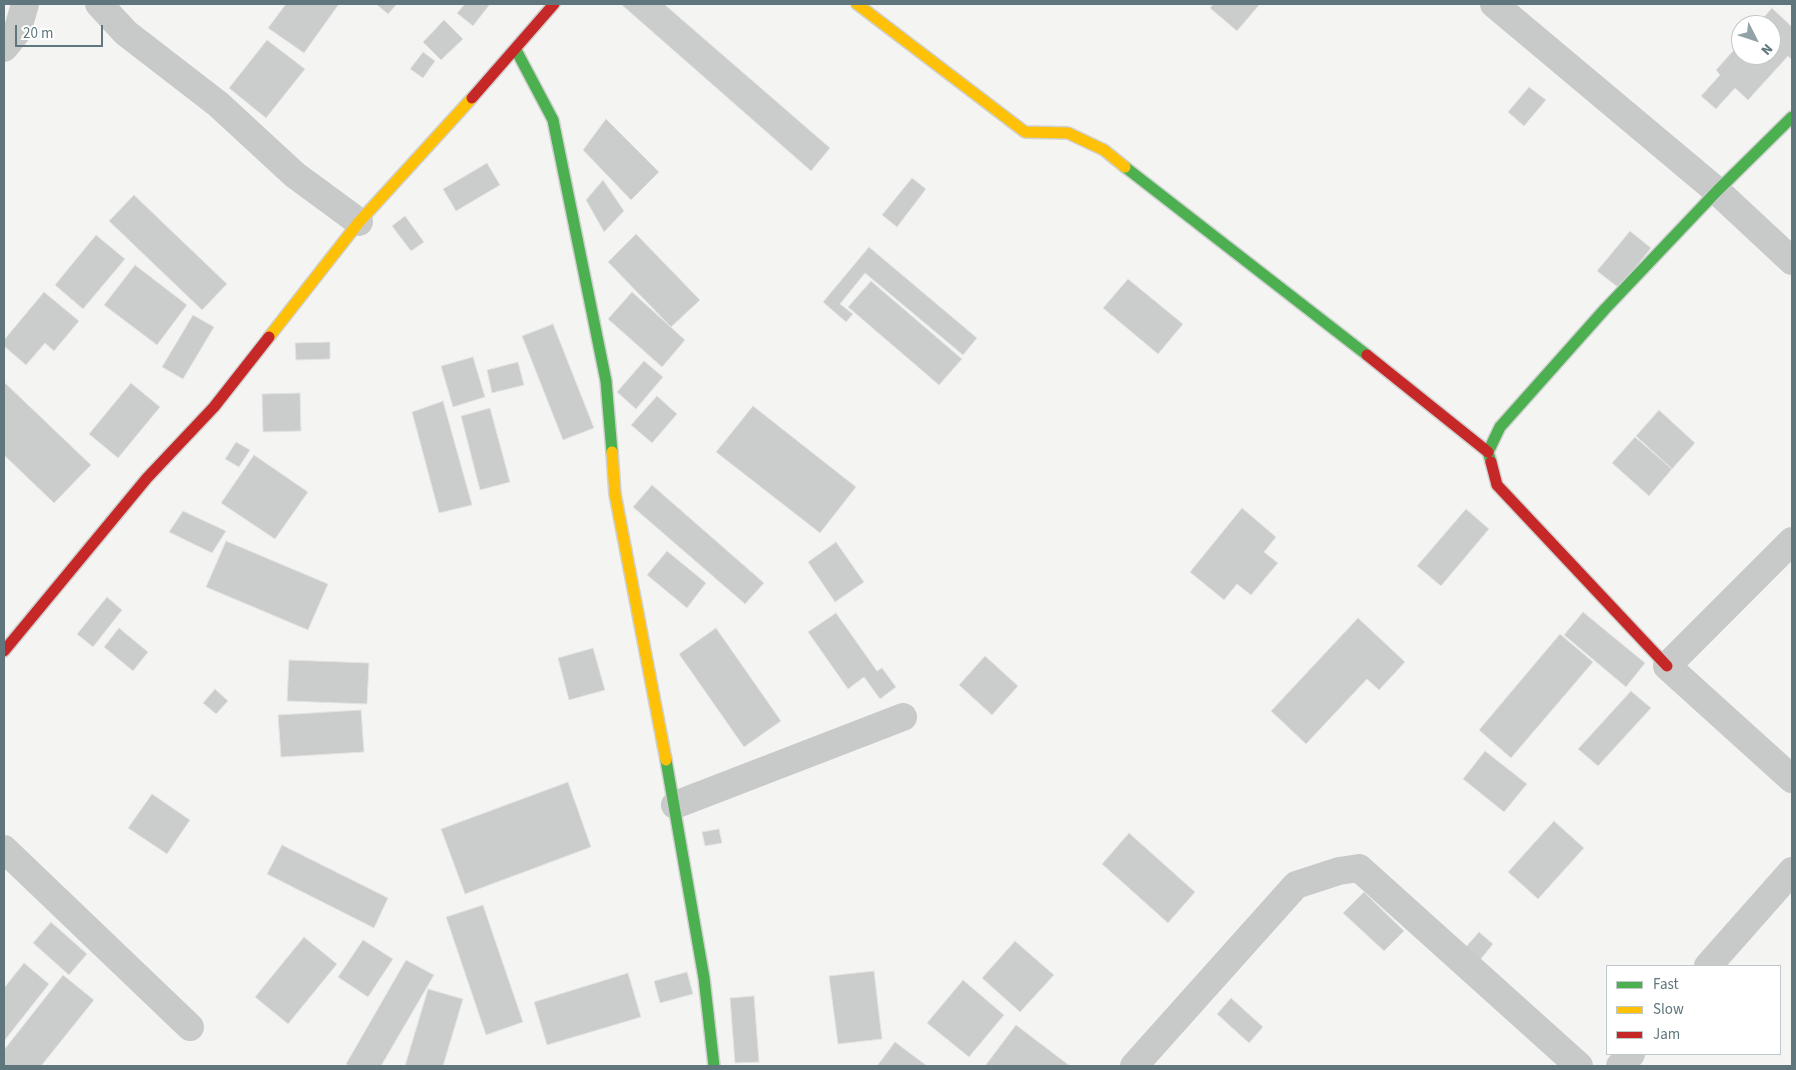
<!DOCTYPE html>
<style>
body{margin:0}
#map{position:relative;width:1796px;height:1070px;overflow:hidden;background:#f4f4f2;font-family:"Source Sans 3",sans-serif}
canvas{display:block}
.frame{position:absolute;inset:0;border:5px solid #5f767d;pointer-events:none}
.legend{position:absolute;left:1606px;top:965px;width:175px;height:90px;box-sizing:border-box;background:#fff;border:1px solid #bfc8cb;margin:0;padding:6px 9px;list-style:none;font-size:15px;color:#5f767d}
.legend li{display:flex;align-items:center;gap:10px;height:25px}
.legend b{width:25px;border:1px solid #bfc8cb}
.north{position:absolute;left:1731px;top:15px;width:50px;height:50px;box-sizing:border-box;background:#fff;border:1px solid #bfc8cb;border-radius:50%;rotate:131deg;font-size:14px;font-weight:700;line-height:20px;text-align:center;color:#5f767d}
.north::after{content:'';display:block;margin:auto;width:18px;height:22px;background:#93a2a6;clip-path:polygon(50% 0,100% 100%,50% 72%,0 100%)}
.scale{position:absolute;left:15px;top:25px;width:88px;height:22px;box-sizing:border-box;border:2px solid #5f767d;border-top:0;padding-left:6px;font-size:15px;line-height:18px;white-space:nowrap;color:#5f767d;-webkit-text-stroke:4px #fff;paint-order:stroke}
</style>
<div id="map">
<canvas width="1796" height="1070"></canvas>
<div class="frame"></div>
<ul class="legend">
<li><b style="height:6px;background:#4caf50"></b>Fast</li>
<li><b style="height:6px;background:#ffc107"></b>Slow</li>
<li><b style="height:6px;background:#c62828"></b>Jam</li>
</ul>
<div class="north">N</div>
<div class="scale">20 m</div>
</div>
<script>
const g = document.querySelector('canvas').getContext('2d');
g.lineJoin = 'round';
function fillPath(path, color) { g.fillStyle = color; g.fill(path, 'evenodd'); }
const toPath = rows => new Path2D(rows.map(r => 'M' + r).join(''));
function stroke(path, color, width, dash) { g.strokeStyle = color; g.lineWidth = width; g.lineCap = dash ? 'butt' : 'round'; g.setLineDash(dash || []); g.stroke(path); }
const building = toPath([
 [286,4,339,4,304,53,268,28,286,4],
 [376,4,397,4,388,14,376,4],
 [465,4,490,4,473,26,457,13,465,4],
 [623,4,664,4,830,148,811,171,622,5,623,4],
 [1213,4,1260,4,1237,31,1210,8,1213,4],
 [1772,8,1792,27,1792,60,1788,56,1748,100,1735,88,1716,109,1701,96,1720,75,1716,70,1741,42,1741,55,1771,55,1771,25,1757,25,1772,8],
 [444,20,463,39,441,60,423,42,444,20],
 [267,40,305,69,266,118,229,88,267,40],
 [423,52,435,61,423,78,410,69,423,52],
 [1529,87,1546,100,1524,126,1508,112,1529,87],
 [606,119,659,172,631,200,583,150,606,119],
 [487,163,500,185,456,211,443,189,487,163],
 [912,178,926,189,897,227,882,215,912,178],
 [603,180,624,211,604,232,586,200,603,180],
 [134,195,227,284,202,310,109,221,134,195],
 [405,216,424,242,411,251,392,226,405,216],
 [1630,231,1651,248,1619,288,1597,271,1630,231],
 [636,234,700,300,671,327,608,262,636,234],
 [96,235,125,259,83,309,55,285,96,235],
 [869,247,977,338,963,355,865,273,840,304,853,314,846,322,823,302,869,247],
 [135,265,187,305,157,345,104,305,135,265],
 [1128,279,1183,324,1158,354,1103,308,1128,279],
 [871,281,962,359,939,385,848,307,871,281],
 [44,292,79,321,54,351,45,343,26,365,4,346,4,340,44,292],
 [632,292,685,340,662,367,608,319,632,292],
 [193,315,214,327,183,379,162,367,193,315],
 [553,324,594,428,563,440,522,336,553,324],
 [330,342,330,359,296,360,295,343,330,342],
 [473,357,485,397,453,407,441,366,473,357],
 [644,361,663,377,636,409,617,392,644,361],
 [518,362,524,385,492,393,487,370,518,362],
 [4,382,91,465,54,503,4,455,4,382],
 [131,383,160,407,118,458,89,434,131,383],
 [300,393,301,431,263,432,262,394,300,393],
 [657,396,677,414,652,443,631,425,657,396],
 [443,401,472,505,439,513,412,412,443,401],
 [753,406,856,487,820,533,716,452,753,406],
 [490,408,510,482,480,490,461,416,490,408],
 [1659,410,1695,443,1672,469,1636,436,1659,410],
 [1635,437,1672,469,1649,496,1612,463,1635,437],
 [236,442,250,450,239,467,225,459,236,442],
 [254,455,308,492,275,539,221,503,254,455],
 [652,485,764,583,745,604,633,507,652,485],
 [1242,508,1276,537,1264,552,1278,563,1251,595,1237,584,1224,600,1190,572,1242,508],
 [1466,509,1489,529,1441,586,1417,566,1466,509],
 [183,511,226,531,212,553,169,532,183,511],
 [226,541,328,584,308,630,206,587,226,541],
 [836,542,864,582,835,602,808,562,836,542],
 [667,551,706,583,687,608,647,575,667,551],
 [107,597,122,610,93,647,77,634,107,597],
 [1583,612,1645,663,1626,687,1564,635,1583,612],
 [836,613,877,671,882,668,896,687,880,699,864,677,848,689,808,632,836,613],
 [1358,618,1405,662,1379,690,1367,679,1306,744,1271,711,1358,618],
 [119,628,148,652,133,671,104,647,119,628],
 [716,628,781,721,744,747,679,654,716,628],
 [1560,634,1593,662,1511,758,1479,730,1560,634],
 [593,648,605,690,569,700,558,658,593,648],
 [985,656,1018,686,992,715,959,685,985,656],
 [289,660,369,663,367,704,287,701,289,660],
 [215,689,228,701,216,714,203,703,215,689],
 [1631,691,1651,708,1598,766,1578,749,1631,691],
 [361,710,364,752,281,757,278,715,361,710],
 [1485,751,1527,784,1504,812,1463,779,1485,751],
 [568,782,591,847,465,894,441,829,568,782],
 [152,794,190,820,167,854,128,828,152,794],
 [1554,821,1584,848,1538,899,1508,872,1554,821],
 [719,829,722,843,705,846,702,832,719,829],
 [1129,833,1195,892,1168,923,1102,864,1129,833],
 [282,845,388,898,374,928,267,874,282,845],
 [1364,892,1404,931,1384,951,1343,913,1364,892],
 [483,905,523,1022,486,1035,446,917,483,905],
 [51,922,87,954,69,975,33,943,51,922],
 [1479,932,1493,944,1480,960,1465,948,1479,932],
 [304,937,337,964,288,1024,255,997,304,937],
 [363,940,393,959,368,997,338,977,363,940],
 [1015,941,1054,975,1020,1012,982,978,1015,941],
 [406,960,434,975,381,1066,350,1066,346,1064,406,960],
 [24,963,49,984,4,1041,4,988,24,963],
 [874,971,882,1039,838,1044,829,976,874,971],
 [687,972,693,994,660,1003,654,981,687,972],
 [628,973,641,1017,547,1045,534,1002,628,973],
 [63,975,94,1000,41,1066,4,1066,4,1050,63,975],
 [963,980,1004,1015,969,1057,927,1023,963,980],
 [428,989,463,999,443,1066,405,1066,428,989],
 [754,996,759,1062,735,1063,730,998,754,996],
 [1231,998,1263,1027,1249,1043,1217,1014,1231,998],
 [1016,1025,1070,1066,985,1066,1016,1025],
 [895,1042,927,1066,877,1066,895,1042]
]);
fillPath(building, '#cbcdcd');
stroke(building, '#e3e3e2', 1);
const fast = toPath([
 [516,50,553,120,606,381,612,452],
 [1125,167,1367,355],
 [1491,462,1488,452,1500,427,1605,309,1717,191,1792,117],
 [666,760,704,978,714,1066]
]);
const slow = toPath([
 [857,4,1025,132,1068,133,1104,150,1125,167],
 [269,337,359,222,472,98],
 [612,452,615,494,666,760]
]);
const jam = toPath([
 [472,98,554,4],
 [1367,355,1488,452],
 [1491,462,1497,485,1667,666],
 [4,651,147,478,214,407,269,337]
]);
stroke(fast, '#cfd1d0', 14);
stroke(slow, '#cfd1d0', 14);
stroke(jam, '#cfd1d0', 14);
stroke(toPath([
 [99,4,126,33,218,104,295,175,359,222],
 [1494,4,1717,191,1792,261],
 [4,48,17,32,25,4],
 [1792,541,1667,666,1792,779],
 [675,805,903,717],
 [4,849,190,1027],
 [1708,966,1792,871],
 [1134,1066,1296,885,1339,871,1359,868,1579,1066],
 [1620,1066,1631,1054]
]), '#c8caca', 28);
stroke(fast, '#4caf50', 11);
stroke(slow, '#ffc107', 11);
stroke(jam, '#c62828', 11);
</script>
